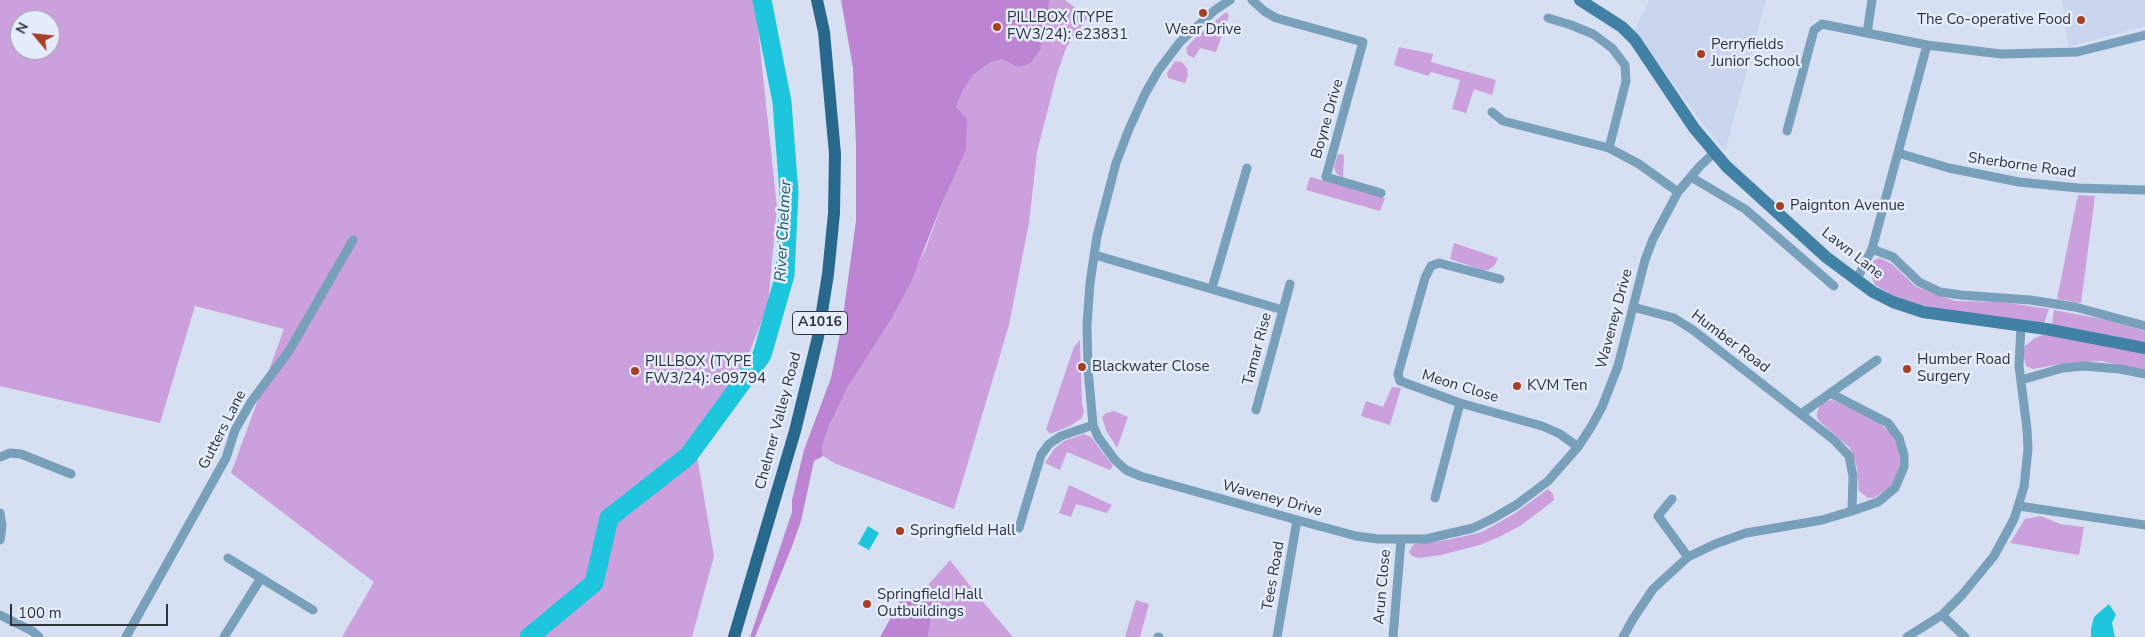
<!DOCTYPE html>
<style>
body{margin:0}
#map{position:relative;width:2145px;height:637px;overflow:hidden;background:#d7e0f2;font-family:"Nunito Sans",sans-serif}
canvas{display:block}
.north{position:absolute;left:10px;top:10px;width:50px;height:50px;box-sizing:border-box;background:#e5edfc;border:1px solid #9ca3ae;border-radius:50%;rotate:298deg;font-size:14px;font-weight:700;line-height:20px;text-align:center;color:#2f333a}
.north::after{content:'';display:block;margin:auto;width:18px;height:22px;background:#a83f24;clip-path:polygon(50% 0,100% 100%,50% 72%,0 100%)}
.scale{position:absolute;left:10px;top:604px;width:158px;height:22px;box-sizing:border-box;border:2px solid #2f333a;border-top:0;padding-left:6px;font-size:15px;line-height:18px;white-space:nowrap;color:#2f333a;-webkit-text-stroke:4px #e5edfc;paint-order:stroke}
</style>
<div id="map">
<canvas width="2145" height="637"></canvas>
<div class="north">N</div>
<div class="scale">100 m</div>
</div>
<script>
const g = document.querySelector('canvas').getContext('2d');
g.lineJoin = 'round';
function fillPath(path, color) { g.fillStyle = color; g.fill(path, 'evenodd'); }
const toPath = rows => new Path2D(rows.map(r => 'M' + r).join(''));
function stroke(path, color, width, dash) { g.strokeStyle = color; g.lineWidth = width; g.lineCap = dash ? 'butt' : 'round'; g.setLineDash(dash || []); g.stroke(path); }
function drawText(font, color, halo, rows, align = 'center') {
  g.font = font + ' "Nunito Sans",sans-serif'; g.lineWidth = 5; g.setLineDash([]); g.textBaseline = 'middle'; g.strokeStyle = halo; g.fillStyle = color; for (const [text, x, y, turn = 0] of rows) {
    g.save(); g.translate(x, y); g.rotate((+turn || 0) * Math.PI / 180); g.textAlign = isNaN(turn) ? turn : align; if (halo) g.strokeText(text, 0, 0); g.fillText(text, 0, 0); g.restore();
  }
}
fillPath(toPath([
 [1649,0,1766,0,1725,151,1700,120,1634,31],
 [2062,0,2145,0,2145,26,2068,47]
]), '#c8d5ed');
fillPath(toPath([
 [0,0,755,0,777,207,768,305,748,356,694,438,714,556,692,637,342,637,374,582,231,473,284,329,195,306,160,423,0,386],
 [20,20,50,20,50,50,20,50],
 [1048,0,1065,0,1088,17,1066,48,1057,74,1037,152,1029,223,1009,325,954,509,834,463,823,456,822,448,828,428,848,387,889,323,926,248,945,196,956,107,963,90,973,75,989,63,1002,59,1009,62,1031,63,1041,49,1047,19],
 [1226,12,1229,15,1216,52,1200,48,1194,58,1188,55,1186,48,1195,38],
 [1399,47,1433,54,1431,62,1496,80,1492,95,1474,89,1466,113,1452,109,1460,80,1431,72,1428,76,1394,65],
 [1175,61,1182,62,1187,68,1188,75,1185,83,1168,78,1167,73],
 [1338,154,1344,155,1343,178,1336,173,1334,167],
 [1310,177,1385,198,1380,211,1306,190],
 [2078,195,2095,196,2081,303,2057,299],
 [1454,243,1498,258,1495,265,1488,270,1482,270,1450,259],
 [1880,258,1892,264,1915,286,1936,295,1956,301,2002,302,2049,309,2047,315,2044,323,1953,312,1917,304,1894,296,1875,285,1868,269,1874,260],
 [2054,310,2107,320,2145,331,2145,342,2052,324],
 [2048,333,2145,354,2145,371,2101,361,2068,363,2033,369,2026,366,2023,354,2025,346,2035,338],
 [1080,340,1082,404,1084,410,1082,418,1070,426,1050,434,1046,429,1074,347],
 [1392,387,1401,388,1390,425,1361,416,1366,401,1383,407],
 [1833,400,1878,422,1891,433,1899,449,1899,468,1892,485,1874,498,1868,498,1859,491,1857,467,1850,448,1819,421,1817,417,1817,412,1821,404,1826,401],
 [1114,411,1128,417,1117,448,1106,430,1102,417,1106,413],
 [1084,434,1091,437,1113,466,1110,470,1067,452,1060,470,1045,463,1054,449,1064,441],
 [1069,485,1112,505,1107,513,1076,504,1071,517,1059,513],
 [1548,489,1553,494,1554,500,1548,505,1520,526,1501,536,1480,545,1441,555,1419,558,1412,556,1409,552,1414,544,1447,540,1482,532,1514,514],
 [2041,516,2060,524,2084,527,2079,555,2010,543,2025,519],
 [950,560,978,596,1013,637,928,637,933,607,922,599,929,584],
 [1136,600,1149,604,1140,637,1125,637]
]), '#cba0dc');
fillPath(toPath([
 [841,0,1049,0,1047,19,1041,49,1031,63,1018,67,1002,59,989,63,973,75,963,90,956,107,967,119,966,150,945,196,911,282,889,323,848,387,828,428,822,448,823,456,814,461,801,521,791,549,755,637,750,637,792,512,792,500,804,450,831,378,842,324,856,221,856,147,853,68],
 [909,598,931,602,933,607,928,637,880,637,900,601]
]), '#bc84d3');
fillPath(toPath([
 [868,526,879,533,869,550,858,544],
 [2109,604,2116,615,2112,623,2115,637,2091,637,2091,629,2094,617]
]), '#1dc6dd');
stroke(toPath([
 [529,637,594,583,609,518,688,456,762,355,785,275,789,193,782,102,762,0]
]), '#1dc6dd', 19);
stroke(toPath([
 [1230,0,1215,10,1180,42,1158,71,1145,94,1129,129,1116,163,1097,236,1090,283,1087,325,1088,369,1093,425,1098,437,1115,460,1126,470,1140,476,1297,520,1356,536,1378,539,1426,539,1473,528,1492,519,1516,505,1548,481,1578,447,1591,427,1602,407,1618,366,1645,260,1653,239,1678,192,1700,166,1714,153],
 [1252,0,1264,11,1276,18,1363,42,1326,177,1381,193],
 [1548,18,1571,25,1593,34,1612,48,1625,65,1626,81,1609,148],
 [1867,33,1872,0],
 [1492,112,1503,121,1609,148,1639,164,1678,192],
 [1787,131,1814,30,1822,24,1927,45,2001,54,2077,52,2145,35],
 [1898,153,1949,168,2019,182,2078,188,2145,190],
 [1691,177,1745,209,1834,286],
 [1872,249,1893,257,1919,282,1940,292,1961,295,2030,300,2075,307,2145,326],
 [1095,255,1283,310,1256,410],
 [1500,279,1439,263,1431,266,1425,278,1398,374,1400,381,1460,403,1542,426,1560,434,1578,447],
 [1856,281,1872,249,1927,45],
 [1212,288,1247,168],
 [1283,310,1290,284],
 [2021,380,2063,368,2084,366,2120,369,2145,374],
 [1830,393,1888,423,1899,438,1904,455,1904,467,1895,488,1878,502,1852,511],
 [1801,414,1877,360],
 [0,457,10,453,21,454,71,474],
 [1435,498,1460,403],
 [1672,499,1658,516,1688,557],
 [2019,506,2145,525],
 [0,513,2,526,0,540],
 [1019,528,1041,455,1049,444,1061,436,1093,425],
 [228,558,313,610],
 [0,615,32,631,39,637],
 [1942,615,1965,637],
 [126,637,226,458,235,430,251,402,289,351,353,240],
 [224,637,261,578],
 [1158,637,1159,637],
 [1277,637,1297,520],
 [1393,637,1401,540],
 [1623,637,1633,619,1653,589,1688,557,1715,544,1746,533,1822,520,1852,511,1853,476,1849,456,1834,440,1693,330,1674,318,1633,307],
 [1907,637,1942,615,1962,595,1994,556,2014,519,2024,487,2028,449,2027,429,2019,366,2021,326]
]), '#79a0ba', 9);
stroke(toPath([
 [1580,0,1622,27,1635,40,1694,128,1726,166,1826,257,1873,292,1893,302,1923,312,2046,329,2145,348]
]), '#4181a5', 12);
stroke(toPath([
 [734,637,795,431,818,337,828,274,834,213,835,154,824,32,817,0]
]), '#27688c', 12);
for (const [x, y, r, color] of [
 [1203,13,5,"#a83f24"],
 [2081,20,5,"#a83f24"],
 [997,27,5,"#a83f24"],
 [1701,54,5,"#a83f24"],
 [1780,206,5,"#a83f24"],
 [1082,367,5,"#a83f24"],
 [1907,369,5,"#a83f24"],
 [635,371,5,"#a83f24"],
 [1517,386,5,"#a83f24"],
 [900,531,5,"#a83f24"],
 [867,604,5,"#a83f24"]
]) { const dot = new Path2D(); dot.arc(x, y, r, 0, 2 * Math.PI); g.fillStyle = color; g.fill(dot); stroke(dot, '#e5edfc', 2); }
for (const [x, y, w] of [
 [820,323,55]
]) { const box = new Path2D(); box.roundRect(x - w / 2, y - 11.5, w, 23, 4); g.fillStyle = '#e5edfc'; g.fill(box); stroke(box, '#2f333a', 1); }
drawText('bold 14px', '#2f333a', null, [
 ["A1016",820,323]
]);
drawText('15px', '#2f333a', '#e5edfc', [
 ["PILLBOX (TYPE",1007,18],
 ["FW3/24): e23831",1007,35],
 ["The Co-operative Food",2071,20,"right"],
 ["Wear Drive",1203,30,"center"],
 ["Perryfields",1711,45],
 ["Junior School",1711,62],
 ["Paignton Avenue",1790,206],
 ["Humber Road",1917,360],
 ["Surgery",1917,377],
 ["PILLBOX (TYPE",645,362],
 ["FW3/24): e09794",645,379],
 ["Blackwater Close",1092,367],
 ["KVM Ten",1527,386],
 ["Springfield Hall",910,531],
 ["Springfield Hall",877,595],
 ["Outbuildings",877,612]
], 'left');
drawText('15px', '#2f333a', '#e5edfc', [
 ["Boyne Drive",1328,119,-74],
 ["Sherborne Road",2022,166,8],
 ["Lawn Lane",1852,254,38],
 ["Waveney Drive",1615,319,-75],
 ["Humber Road",1730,342,37],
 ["Tamar Rise",1258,349,-75],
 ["Meon Close",1460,387,17],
 ["Chelmer Valley Road",779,421,-75],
 ["Gutters Lane",223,430,-63],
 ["Waveney Drive",1272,499,15],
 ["Tees Road",1274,576,-80],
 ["Arun Close",1383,587,-85]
]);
drawText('italic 16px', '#1b5962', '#e5edfc', [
 ["River Chelmer",784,231,-87]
]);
</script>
